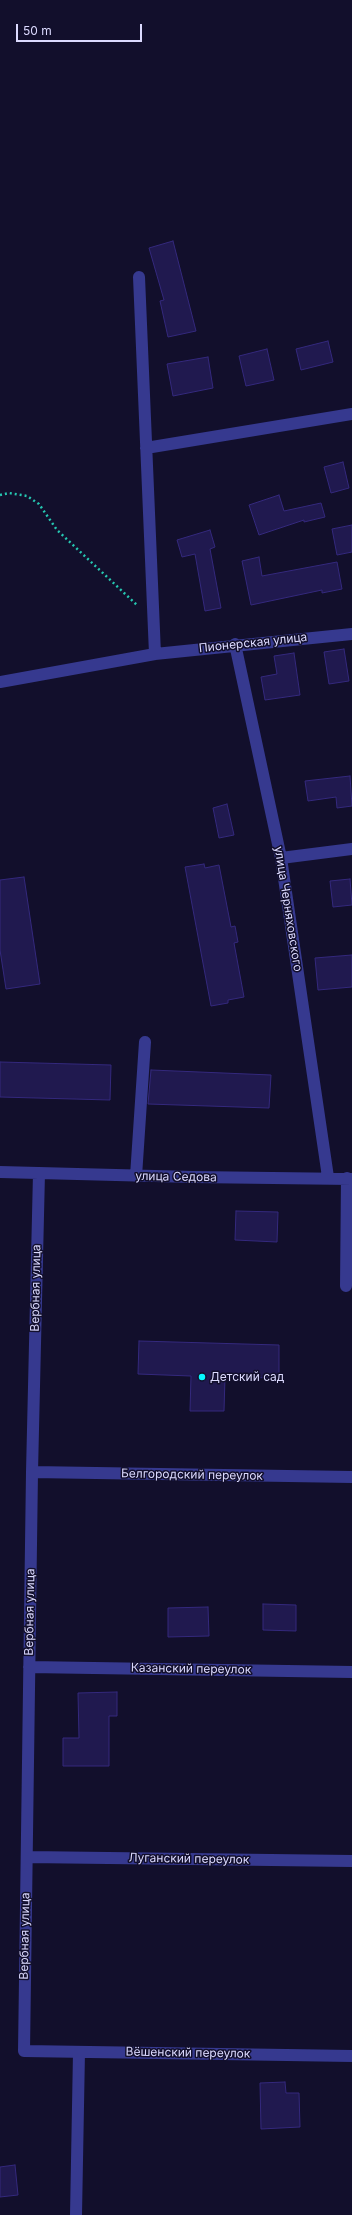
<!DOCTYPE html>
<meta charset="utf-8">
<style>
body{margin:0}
#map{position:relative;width:352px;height:2215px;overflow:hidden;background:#120f2c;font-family:Inter,sans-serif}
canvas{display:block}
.scale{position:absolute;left:16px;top:24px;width:126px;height:18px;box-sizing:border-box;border:2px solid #dcdaff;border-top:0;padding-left:5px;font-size:12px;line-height:14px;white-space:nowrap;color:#dcdaff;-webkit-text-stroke:3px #120f2c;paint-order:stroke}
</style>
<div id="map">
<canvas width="352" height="2215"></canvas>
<div class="scale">50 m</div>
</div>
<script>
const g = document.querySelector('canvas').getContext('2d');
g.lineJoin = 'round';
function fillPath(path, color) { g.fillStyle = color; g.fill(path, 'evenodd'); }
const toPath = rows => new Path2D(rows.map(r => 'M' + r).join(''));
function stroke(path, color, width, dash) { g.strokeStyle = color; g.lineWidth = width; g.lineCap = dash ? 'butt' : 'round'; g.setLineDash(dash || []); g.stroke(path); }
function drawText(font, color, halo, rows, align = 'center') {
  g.font = font + ' Inter,sans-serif'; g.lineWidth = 3; g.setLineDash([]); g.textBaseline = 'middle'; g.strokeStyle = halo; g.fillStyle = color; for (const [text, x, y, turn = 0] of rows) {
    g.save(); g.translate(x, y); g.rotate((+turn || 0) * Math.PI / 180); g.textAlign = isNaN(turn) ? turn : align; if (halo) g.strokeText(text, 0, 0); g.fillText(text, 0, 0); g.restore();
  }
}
const building = toPath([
 [173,241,196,331,168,337,160,301,164,300,149,248,173,241],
 [328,341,333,362,301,370,296,349,328,341],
 [267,349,274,380,246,386,239,356,267,349],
 [208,357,213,388,173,396,167,364,208,357],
 [343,462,349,488,331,493,324,467,343,462],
 [279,495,284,511,321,503,325,517,304,522,304,520,259,535,249,505,279,495],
 [352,525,352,552,337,555,332,529,352,525],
 [210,530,215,547,210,549,221,608,205,611,195,554,182,557,177,540,210,530],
 [259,557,262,576,337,562,342,589,322,593,322,590,251,605,242,561,259,557],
 [344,649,349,681,329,684,324,652,344,649],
 [294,653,300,695,265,700,261,677,277,674,274,656,294,653],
 [350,776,352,806,337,808,336,797,308,801,305,781,350,776],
 [227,804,234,835,219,838,213,808,227,804],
 [204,864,205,868,219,865,231,927,235,926,238,942,234,943,244,997,228,1000,228,1003,211,1006,185,867,204,864],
 [24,877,40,984,6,989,0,950,0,880,24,877],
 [350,879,352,905,333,907,330,881,350,879],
 [352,955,352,987,318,990,315,958,352,955],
 [0,1062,111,1065,110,1100,0,1097,0,1062],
 [151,1070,271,1075,269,1108,148,1104,151,1070],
 [236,1211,278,1212,277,1242,235,1240,236,1211],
 [139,1341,279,1345,279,1378,225,1377,224,1411,190,1411,191,1376,138,1374,139,1341],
 [263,1604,296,1605,296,1631,263,1630,263,1604],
 [208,1607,209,1636,168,1637,168,1608,208,1607],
 [117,1692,117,1716,109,1716,109,1766,63,1766,63,1738,79,1738,78,1693,117,1692],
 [285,2082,286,2093,299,2093,300,2127,261,2129,260,2083,285,2082],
 [15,2165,18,2195,0,2197,0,2167,15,2165]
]);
fillPath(building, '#20194f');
stroke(building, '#34297d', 1);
stroke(toPath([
 [0,495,9,493,27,496,39,504,57,530,138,606]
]), '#26c7b1', 2.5, [2, 3]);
stroke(toPath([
 [139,277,155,654],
 [146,448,352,414],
 [235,644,281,858,328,1177],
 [0,682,155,654,352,634],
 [281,858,352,849],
 [0,1172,193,1177,352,1179],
 [39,1173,32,1472,24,2051,352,2056],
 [136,1176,145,1042],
 [346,1286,347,1178],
 [32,1472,352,1477],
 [29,1667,352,1672],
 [27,1857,352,1861],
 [76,2215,79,2052]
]), '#36398f', 12);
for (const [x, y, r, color] of [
 [202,1377,4,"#06f9ff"]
]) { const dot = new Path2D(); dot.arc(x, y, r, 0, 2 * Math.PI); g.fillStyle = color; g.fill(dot); stroke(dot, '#120f2c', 1.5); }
drawText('12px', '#dcdaff', '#120f2c', [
 ["Пионерская улица",253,643,-6],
 ["улица Черняховского",288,909,81],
 ["улица Седова",176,1177,1],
 ["Вербная улица",36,1288,-89],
 ["Белгородский переулок",192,1475,1],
 ["Вербная улица",30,1612,-89],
 ["Казанский переулок",191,1669,1],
 ["Луганский переулок",189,1859,1],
 ["Вербная улица",25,1936,-89],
 ["Вёшенский переулок",188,2053,1]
]);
drawText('12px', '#dcdaff', '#120f2c', [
 ["Детский сад",210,1377]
], 'left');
</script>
